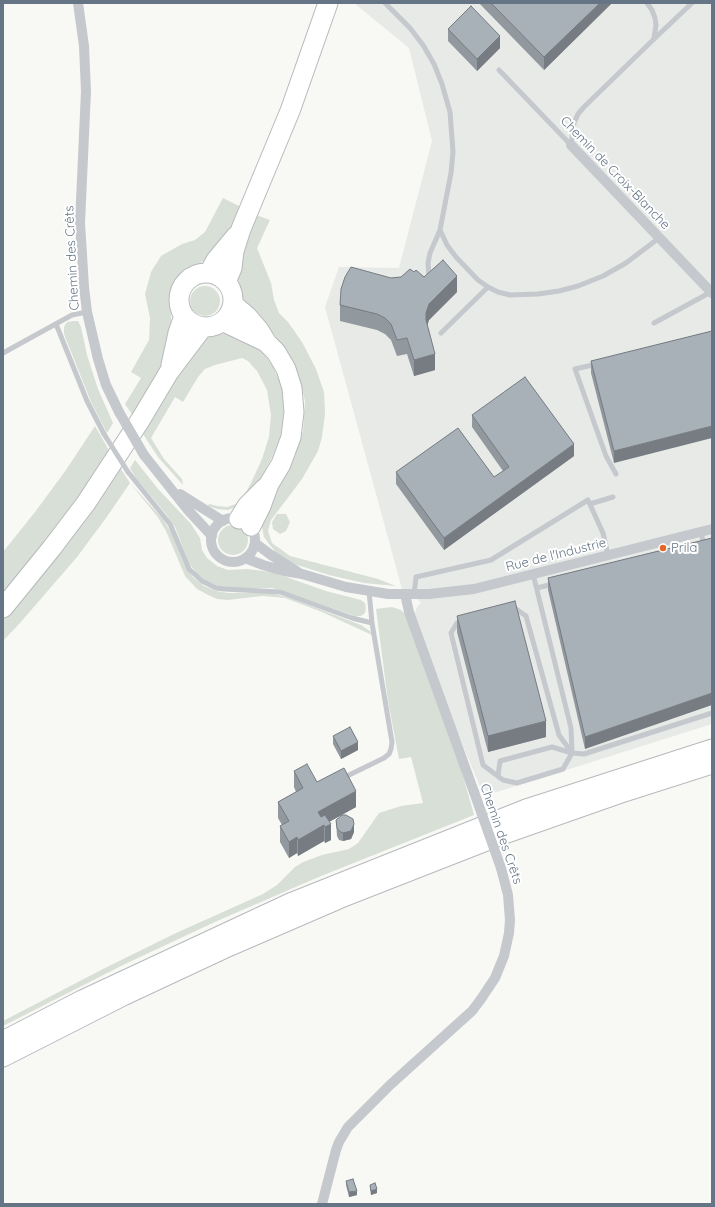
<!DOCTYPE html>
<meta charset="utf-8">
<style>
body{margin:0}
#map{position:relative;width:715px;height:1207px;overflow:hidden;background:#f8f8f5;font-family:Quicksand,sans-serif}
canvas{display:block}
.frame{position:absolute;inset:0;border:4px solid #667586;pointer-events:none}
</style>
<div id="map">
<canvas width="715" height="1207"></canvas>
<div class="frame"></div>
</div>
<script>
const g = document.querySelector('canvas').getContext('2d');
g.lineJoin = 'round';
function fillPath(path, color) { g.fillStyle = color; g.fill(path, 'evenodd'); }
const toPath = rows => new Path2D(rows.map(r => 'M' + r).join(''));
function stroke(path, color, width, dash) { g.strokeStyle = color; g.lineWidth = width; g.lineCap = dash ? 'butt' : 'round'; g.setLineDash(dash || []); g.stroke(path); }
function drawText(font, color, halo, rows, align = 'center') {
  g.font = font + ' Quicksand,sans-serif'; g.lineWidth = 4; g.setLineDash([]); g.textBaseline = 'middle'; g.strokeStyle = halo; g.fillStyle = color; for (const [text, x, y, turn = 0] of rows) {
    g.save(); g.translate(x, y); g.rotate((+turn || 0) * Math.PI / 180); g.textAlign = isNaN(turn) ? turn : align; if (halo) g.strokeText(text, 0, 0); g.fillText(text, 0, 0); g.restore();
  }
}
fillPath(toPath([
 [354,3,712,3,712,724,484,796,448,710,415,614,416,609,421,602,402,589,325,307,339,267,399,268,432,141,409,48]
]), '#e8eae8');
fillPath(toPath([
 [223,198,241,207,227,235,211,255,198,265,183,271,173,285,169,302,171,314,172,332,162,364,133,416,125,404,141,378,131,372,149,340,150,318,145,294,151,272,161,256,182,244,195,240,205,232],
 [256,215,270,220,257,248,271,283,274,300,279,313,288,322,302,342,316,369,324,392,325,414,322,437,318,451,302,479,271,520,268,531,272,543,290,556,378,579,396,586,364,583,329,575,294,564,275,553,274,550,269,544,264,537,262,527,263,515,268,505,285,477,293,462,299,444,303,431,305,401,299,377,288,354,274,334,250,310,242,297,239,285,237,270,241,252],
 '190 301a15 15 0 1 1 30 0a15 15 0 1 1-30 0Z',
 [74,321,78,321,81,327,87,355,98,389,113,423,107,433,91,402,64,334,64,327,67,322],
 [227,333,258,346,272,365,282,387,284,412,281,434,272,457,258,483,239,506,228,510,217,509,208,506,209,504,217,506,227,507,236,504,244,496,251,483,262,459,269,437,271,415,267,390,257,371,248,361,242,358,215,365,205,369,198,377,183,402,175,397,151,438,164,459,182,479,183,485,158,457,141,431,199,343,212,335],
 [95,426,110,452,79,497,44,544,3,594,3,552,35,512,66,470],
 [135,460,159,490,191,524,200,538,202,550,207,558,217,566,228,570,247,569,272,572,326,591,361,600,365,603,366,608,365,613,361,616,355,616,280,590,272,588,229,588,218,586,207,581,197,574,189,563,175,527,166,514,136,478,130,468],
 [119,466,130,483,163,519,172,534,184,564,193,577,204,586,216,591,228,593,271,593,290,598,361,625,370,631,372,635,322,612,285,598,262,596,228,600,217,599,208,595,197,589,185,576,166,531,157,516,130,483,106,518,77,557,20,623,3,641,3,619],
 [277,514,286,514,290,522,286,531,280,534,273,529,272,522],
 '218 540a15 15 0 1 1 30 0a15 15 0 1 1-30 0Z',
 [392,607,401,610,406,615,456,751,474,815,321,876,217,921,123,965,3,1026,3,1021,103,969,176,933,263,894,277,885,295,867,303,862,322,855,349,849,358,843,379,813,401,806,423,803,411,757,399,759,388,701,376,609,383,608]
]), '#d8dfd6');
const highway = toPath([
 '179 300a27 27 0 1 1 54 0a27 27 0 1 1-54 0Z',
 [209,273,216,260,236,236],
 [226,282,232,268,234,251,241,229,290,111,328,3],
 [234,305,247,316,259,330,267,343,276,352,286,369,292,388,294,412,291,437,281,464,269,484,261,506,251,526],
 [224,322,266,342],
 [171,365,178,333,184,316],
 [239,519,247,506,265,488],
 [3,608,51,549,86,503,141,419,169,372,203,327],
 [3,1041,82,1000,290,903,526,809,712,749],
 [3,1057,123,996,230,946,341,898,507,833,618,794,712,764]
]);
stroke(highway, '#b6b9bd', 21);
stroke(toPath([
 [385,3,410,28,423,45,434,64,442,84,450,112,453,152,451,173,440,230,447,245,456,257,478,280,488,287,498,292,510,295,538,294,559,291,578,286,603,276,626,263,659,238],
 [647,3,652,10,655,18,656,25,654,38],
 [499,70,571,145],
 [571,145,574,123,578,114,584,107,654,39,692,3],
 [429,278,428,263,430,253,440,230],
 [654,323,711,292],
 [56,324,87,401,104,434],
 [441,333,488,287],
 [3,353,72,315,87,312],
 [597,364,575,369,606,456,616,474],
 [128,472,170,524,189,569,202,581,216,588,224,589,280,592,352,618,372,623],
 [590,504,613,497],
 [701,532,704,546,712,545],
 [533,574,571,728,572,753,584,754,712,713],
 [537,588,553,584],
 [414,594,416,577,491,560,588,500,603,533,608,555],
 [516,609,526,616,559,735,572,753,563,769,517,783,503,780,483,765,451,633,457,623,516,609],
 [498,776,500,761,552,747,572,753],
 [343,778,384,758,389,754,391,749,392,742,372,623,369,591]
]), '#c5c8cc', 5);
stroke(toPath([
 [78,3,84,46,86,91,80,223,84,287,87,312,98,359,106,385,119,412],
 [571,145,712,293],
 [144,455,187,509,212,536],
 [180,494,223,521],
 '211 540a22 22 0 1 1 44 0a22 22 0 1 1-44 0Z',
 [255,543,271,555,298,572],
 [245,558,263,565,284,571,302,574,346,587,388,594,429,594,474,589,712,529],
 [405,594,409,612,474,792],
 [322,1204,336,1150,339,1142,348,1127,390,1085,472,1011,481,999,495,978,504,956,509,933,510,920,508,895,501,868]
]), '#c5c8cc', 10);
stroke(highway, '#fff', 19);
stroke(toPath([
 [104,434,128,472]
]), '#c5c8cc', 5);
stroke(toPath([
 [119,412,144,455],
 [474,792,501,868]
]), '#c5c8cc', 10);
fillPath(toPath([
 [479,3,612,3,544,70],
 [448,29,500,48,477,71,448,41],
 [414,272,457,292,429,320,427,325,435,370,414,376,407,354,397,356,391,340,385,334,377,330,340,321,340,305,391,278,401,277],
 [712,331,614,463,591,373,591,361],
 [472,415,574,456,444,550,396,484,396,472,494,477,503,471,472,427],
 [712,538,585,749,548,590,548,578],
 [457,616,546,737,488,752,457,632],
 [333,736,358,750,341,759,333,744],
 [294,771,317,782,356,807,329,822,331,840,325,843,324,841,298,856,297,853,289,858,280,842,280,826,282,825,278,818,278,802,296,792,294,787],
 [336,820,354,832,351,839,343,841,339,840,337,836],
 [346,1181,357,1195,349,1197,346,1185],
 [370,1185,377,1193,371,1195,370,1189]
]), '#91989e');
fillPath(toPath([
 [600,3,612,3,544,70,544,57],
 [500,36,500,48,477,71,477,59],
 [457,276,457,292,429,320,426,329,426,313,429,304],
 [435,354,435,370,414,376,414,360],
 [712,426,712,438,614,463,614,451],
 [574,444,574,456,444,550,444,538],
 [712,693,712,705,585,749,585,737],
 [546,721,546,737,488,752,488,736],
 [358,742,358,750,341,759,341,751],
 [356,791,356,807,318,828,318,812],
 [331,824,331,840,325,843,325,827],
 [354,824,354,832,351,839,343,841,343,833],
 [324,825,324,841,298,856,298,840],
 [297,837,297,853,289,858,289,842],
 [377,1189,377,1193,371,1195,371,1191],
 [357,1191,357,1195,349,1197,349,1192]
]), '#767c81');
const building = toPath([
 [491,3,600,3,544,57,491,3],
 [471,6,500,36,477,59,448,29,471,6],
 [443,260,457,276,429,304,426,313,426,320,435,354,414,360,407,338,397,340,391,324,385,318,377,314,340,305,341,289,345,277,351,267,391,278,401,277,410,269,414,272,416,270,424,277,443,260],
 [712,331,712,426,614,451,591,361,712,331],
 [525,377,574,444,444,538,396,472,458,428,494,477,509,467,472,415,525,377],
 [712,538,712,693,585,737,548,578,712,538],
 [515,601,546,721,488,736,457,616,515,601],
 [350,727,358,742,341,751,333,736,350,727],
 [307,764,317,782,344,768,356,791,318,812,321,817,325,815,331,824,325,827,324,825,298,840,297,837,289,842,280,826,289,821,278,802,303,788,294,771,307,764],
 [342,815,346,815,353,819,354,824,351,831,343,833,339,831,337,828,336,820,342,815],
 [353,1179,357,1191,349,1192,346,1181,353,1179],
 [375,1183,377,1189,371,1191,370,1185,375,1183]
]);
fillPath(building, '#a9b1b8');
stroke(building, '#767c81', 1);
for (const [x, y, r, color] of [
 [663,548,4,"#e56728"]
]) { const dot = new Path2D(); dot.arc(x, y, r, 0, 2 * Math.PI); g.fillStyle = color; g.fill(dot); stroke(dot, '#fff', 1.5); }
drawText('13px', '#667586', '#fff', [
 ["Chemin de Croix-Blanche",615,173,46],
 ["Chemin des Crêts",72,258,-93],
 ["Rue de l'Industrie",556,555,-14],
 ["Chemin des Crêts",501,834,71]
]);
drawText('13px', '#667586', '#fff', [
 ["Prila",671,548]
], 'left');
</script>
